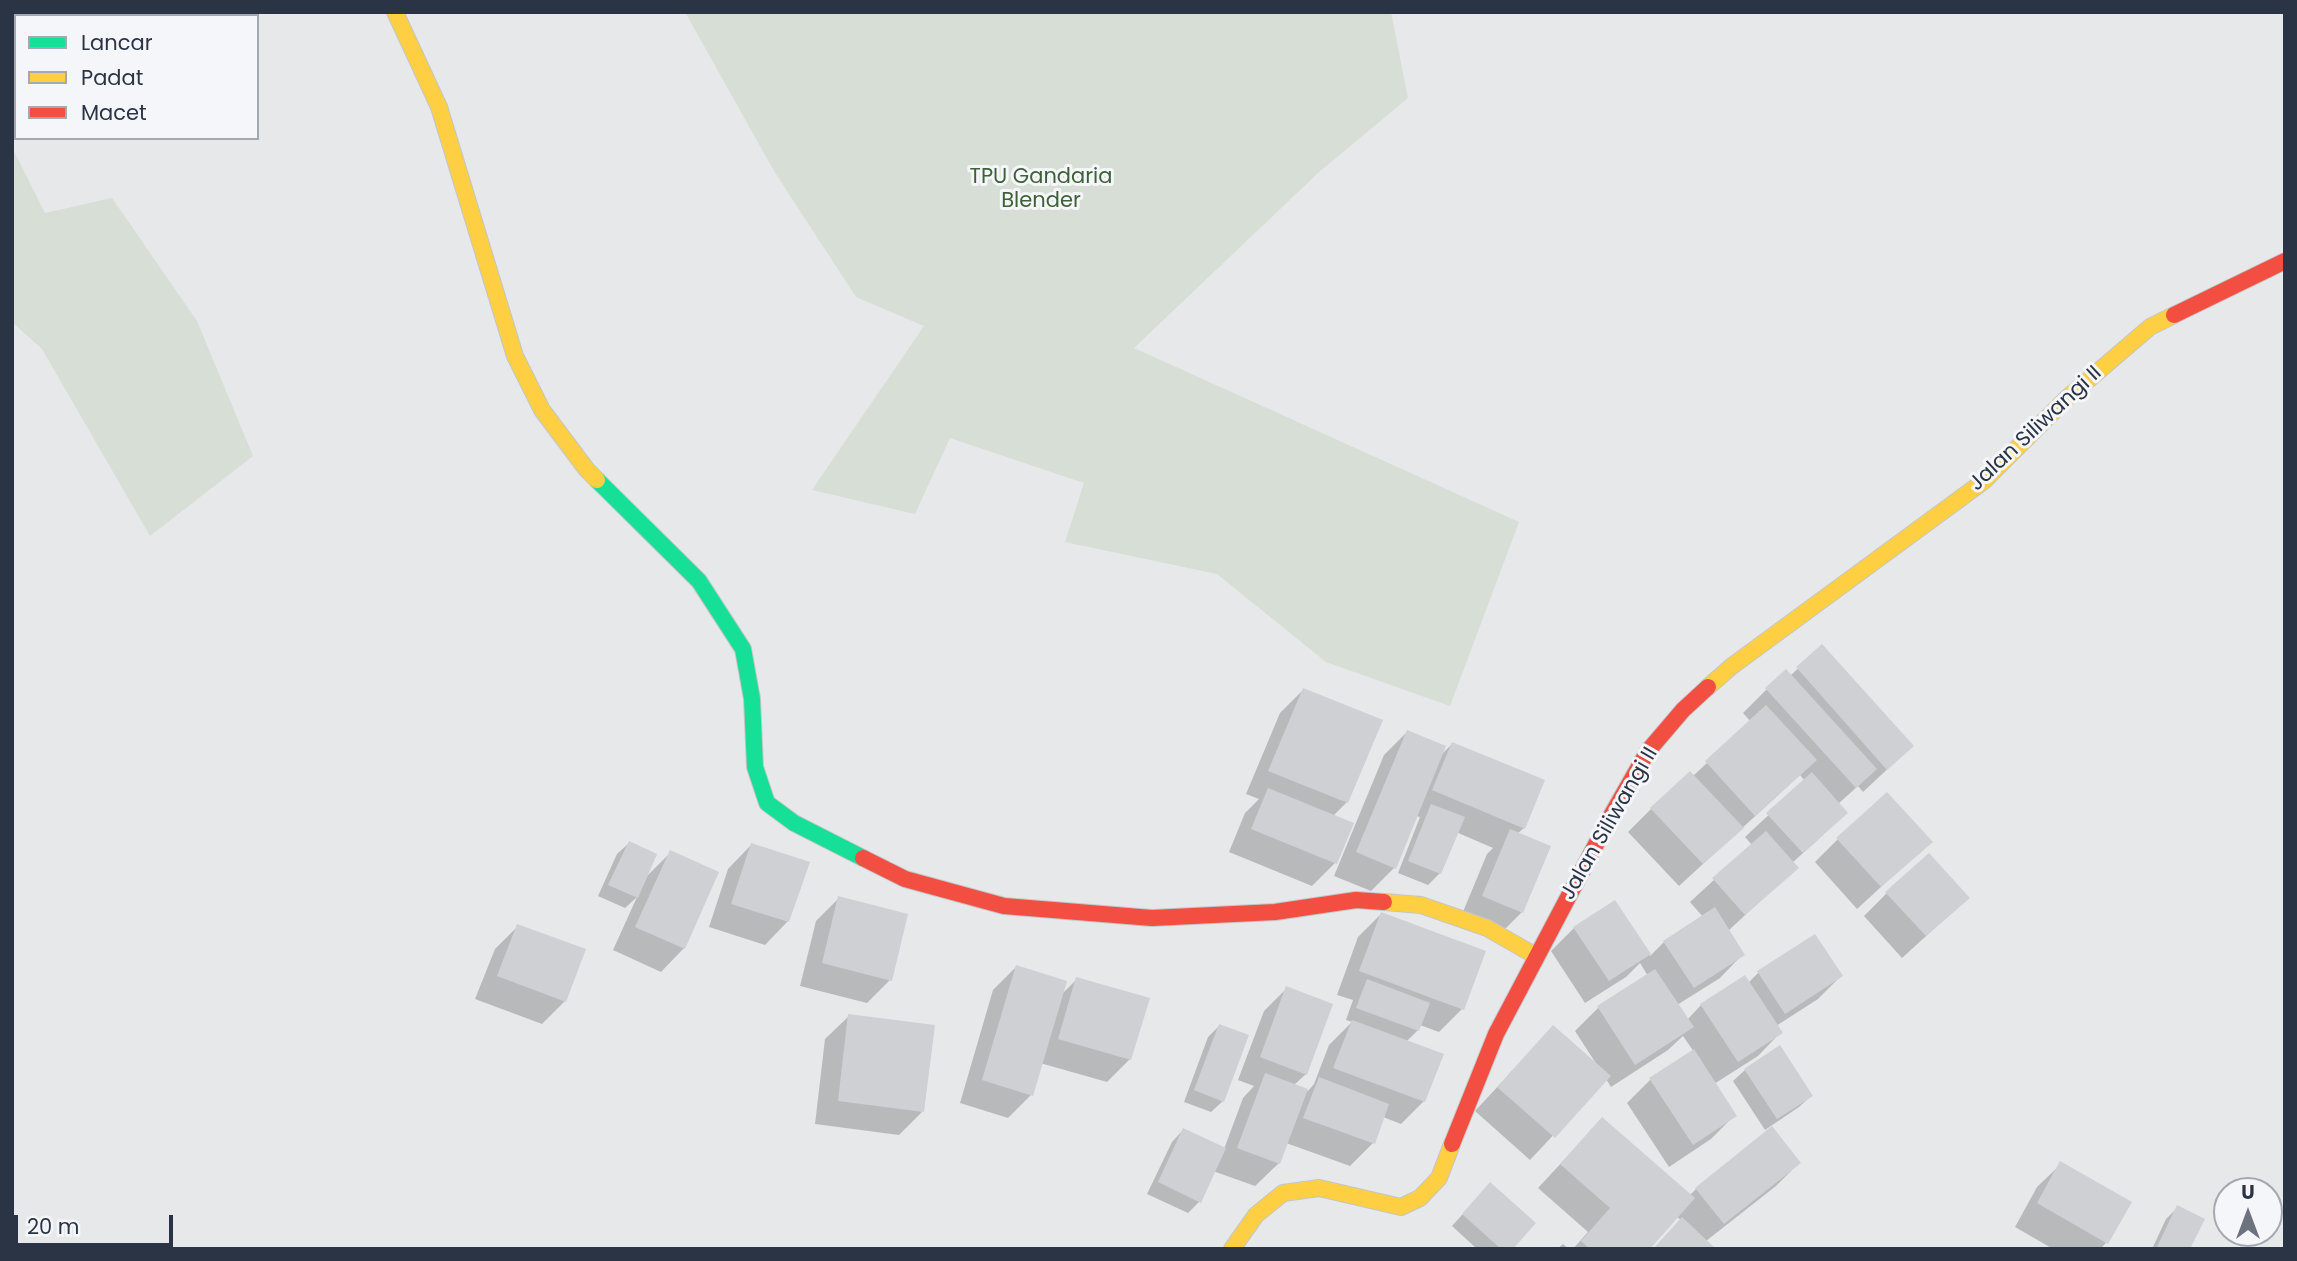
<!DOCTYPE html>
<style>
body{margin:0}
#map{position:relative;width:2297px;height:1261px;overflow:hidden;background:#e6e8ea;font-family:Poppins,sans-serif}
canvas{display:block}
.frame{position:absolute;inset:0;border:14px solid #2b3445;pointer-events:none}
.legend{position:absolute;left:14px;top:14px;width:245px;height:126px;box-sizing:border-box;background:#f4f6f9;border:2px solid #a4a8b1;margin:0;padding:9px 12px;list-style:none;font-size:21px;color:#2b3445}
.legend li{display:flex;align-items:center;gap:14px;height:35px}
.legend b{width:35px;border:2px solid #a4a8b1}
.north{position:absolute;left:2213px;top:1177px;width:70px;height:70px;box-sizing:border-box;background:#f4f6f9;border:2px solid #a4a8b1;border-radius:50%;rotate:0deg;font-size:19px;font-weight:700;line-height:28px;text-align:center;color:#2b3445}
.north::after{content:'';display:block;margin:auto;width:24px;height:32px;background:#6c737f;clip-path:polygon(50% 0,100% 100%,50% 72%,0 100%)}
.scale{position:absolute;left:14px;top:1215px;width:159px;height:32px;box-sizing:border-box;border:4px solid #2b3445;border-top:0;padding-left:9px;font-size:21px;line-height:24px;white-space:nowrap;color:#2b3445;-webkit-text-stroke:5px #f4f6f9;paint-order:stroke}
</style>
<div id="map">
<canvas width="2297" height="1261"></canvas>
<div class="frame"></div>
<ul class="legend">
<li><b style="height:9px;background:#16e098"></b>Lancar</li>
<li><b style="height:9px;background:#ffcf43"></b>Padat</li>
<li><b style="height:9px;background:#f24e42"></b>Macet</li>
</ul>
<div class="north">U</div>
<div class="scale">20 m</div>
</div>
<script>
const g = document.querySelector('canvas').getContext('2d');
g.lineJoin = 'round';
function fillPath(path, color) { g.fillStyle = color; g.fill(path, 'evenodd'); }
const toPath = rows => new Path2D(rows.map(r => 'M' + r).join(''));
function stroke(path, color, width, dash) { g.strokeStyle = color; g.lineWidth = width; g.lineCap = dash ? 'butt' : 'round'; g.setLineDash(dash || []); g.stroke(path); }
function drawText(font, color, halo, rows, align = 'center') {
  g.font = font + ' Poppins,sans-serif'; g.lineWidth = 6; g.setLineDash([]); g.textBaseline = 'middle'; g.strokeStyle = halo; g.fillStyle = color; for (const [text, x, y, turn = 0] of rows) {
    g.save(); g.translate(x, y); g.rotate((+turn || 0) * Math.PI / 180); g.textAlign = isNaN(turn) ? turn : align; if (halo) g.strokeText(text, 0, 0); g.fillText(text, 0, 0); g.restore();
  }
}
fillPath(toPath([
 [685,12,1391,12,1408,98,1319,172,1134,348,1519,522,1450,706,1326,662,1217,574,1065,542,1084,483,950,438,915,514,812,490,924,326,856,297,774,171],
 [12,147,45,213,112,198,197,321,253,456,150,536,42,349,12,322]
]), '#d6ded6');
fillPath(toPath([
 [1822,646,1912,746,1863,792,1858,786,1838,804,1822,836,1792,863,1796,868,1728,931,1743,954,1720,978,1677,1005,1687,1020,1701,1005,1748,983,1758,973,1815,936,1841,976,1818,999,1776,1026,1781,1032,1758,1056,1714,1084,1734,1116,1711,1139,1669,1167,1627,1103,1650,1080,1694,1052,1683,1036,1668,1050,1611,1087,1606,1079,1530,1160,1475,1111,1553,1027,1597,1065,1575,1031,1598,1008,1648,976,1640,963,1626,977,1585,1003,1551,951,1574,928,1615,903,1650,956,1664,942,1703,917,1690,902,1752,845,1745,837,1805,781,1800,775,1679,886,1628,832,1651,809,1693,776,1751,722,1743,713,1766,690,1786,672,1790,676],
 [1303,690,1347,802,1332,817,1335,863,1312,886,1229,852,1245,813,1259,799,1246,794,1280,713],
 [1407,732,1441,755,1452,744,1524,828,1517,834,1522,912,1499,935,1460,919,1487,854,1493,848,1456,832,1440,873,1428,885,1398,873,1420,817,1416,816,1394,868,1371,891,1334,876,1384,755],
 [1838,839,1930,842,1857,909,1815,862],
 [629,843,646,877,670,853,684,948,661,972,613,950,637,897,625,908,598,896,617,854],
 [751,845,788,921,765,945,709,927,728,869],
 [1887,893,1968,898,1902,958,1864,916],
 [839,898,890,980,867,1003,800,986,816,921],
 [1381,914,1462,1009,1439,1032,1420,1025,1418,1030,1406,1042,1424,1101,1401,1124,1383,1117,1373,1143,1350,1166,1286,1143,1279,1163,1255,1186,1213,1171,1199,1202,1188,1213,1147,1194,1172,1142,1183,1130,1224,1149,1243,1098,1254,1086,1238,1080,1264,1011,1287,988,1306,1074,1294,1085,1308,1091,1314,1084,1329,1045,1352,1022,1346,1020,1353,1000,1337,995,1358,937],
 [518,926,565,1001,542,1024,475,999,495,949],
 [1016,967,1061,995,1077,979,1130,1059,1107,1082,1040,1063,1031,1095,1008,1118,960,1103,993,990],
 [849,1016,922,1112,899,1135,815,1124,825,1039],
 [1219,1026,1223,1101,1211,1112,1184,1102,1208,1037],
 [1745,1070,1811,1096,1799,1107,1765,1130,1733,1081],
 [1602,1119,1689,1196,1696,1189,1799,1163,1776,1186,1706,1241,1676,1216,1647,1249,1573,1249,1588,1232,1538,1188],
 [2061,1164,2106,1243,2100,1249,2053,1249,2015,1227,2037,1187],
 [1479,1196,1510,1249,1477,1249,1452,1226],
 [2178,1207,2188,1249,2152,1249,2166,1219],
 [1563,1244,1569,1249,1557,1249]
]), '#0003');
fillPath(toPath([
 [1822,644,1914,746,1887,770,1796,667],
 [1786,669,1877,769,1856,788,1765,688],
 [1303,688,1383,720,1348,803,1268,771],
 [1766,705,1817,760,1755,816,1705,761],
 [1407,730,1446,746,1396,869,1356,852],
 [1452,742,1545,780,1525,829,1432,790],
 [1690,771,1744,828,1703,864,1650,808],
 [1812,772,1848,813,1803,853,1766,813],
 [1268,788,1354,823,1337,864,1251,829],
 [1887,792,1933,842,1881,887,1836,838],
 [1431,804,1465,817,1441,874,1408,861],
 [1510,829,1551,846,1523,913,1482,896],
 [1766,831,1799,868,1745,915,1712,878],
 [629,841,657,854,638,898,608,885],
 [751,843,810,862,789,922,731,904],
 [670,850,719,872,685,949,635,927],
 [1929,853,1970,898,1926,936,1885,892],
 [838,896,908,914,892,981,822,963],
 [1615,900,1651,954,1609,981,1573,927],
 [1715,907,1745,955,1694,988,1663,941],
 [1381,912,1486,951,1464,1010,1359,971],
 [517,924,586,949,566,1002,497,976],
 [1815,934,1843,976,1785,1014,1757,971],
 [1016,965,1067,981,1033,1096,982,1080],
 [1655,969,1694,1027,1635,1065,1597,1006],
 [1745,975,1783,1033,1738,1062,1700,1004],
 [1076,977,1150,998,1131,1060,1058,1039],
 [1367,979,1430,1003,1419,1031,1356,1008],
 [1286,986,1333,1004,1307,1075,1260,1057],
 [848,1014,935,1025,924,1112,838,1101],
 [1352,1020,1444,1054,1425,1102,1333,1068],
 [1219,1024,1249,1035,1224,1102,1194,1090],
 [1553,1025,1611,1076,1555,1138,1497,1087],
 [1780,1045,1813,1096,1777,1119,1744,1069],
 [1694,1049,1737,1116,1693,1145,1649,1078],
 [1265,1073,1308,1089,1280,1164,1237,1148],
 [1319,1077,1389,1104,1375,1144,1303,1118],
 [1602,1117,1695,1198,1650,1249,1590,1249,1581,1241,1610,1208,1560,1164],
 [1772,1126,1801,1163,1724,1224,1695,1188],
 [1183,1128,1226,1148,1201,1203,1158,1182],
 [2060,1161,2132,1202,2108,1244,2037,1203],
 [1490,1182,1536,1223,1513,1249,1501,1249,1462,1214],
 [2177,1205,2205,1219,2190,1249,2156,1249],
 [1682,1217,1716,1249,1653,1249]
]), '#ced0d3');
const fast = toPath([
 [597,480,699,581,743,649,752,699,755,767,767,803,794,823,863,858]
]);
const slow = toPath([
 [395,12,439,107,515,356,542,410,587,470,597,480],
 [1708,687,1732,666,1984,481,2066,399,2150,327,2174,315],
 [1384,902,1421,905,1487,928,1536,956],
 [1232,1249,1256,1215,1283,1193,1319,1188,1401,1207,1420,1198,1439,1178,1452,1144]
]);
const jam = toPath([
 [2174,315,2285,261],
 [863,858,905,879,1004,906,1152,918,1275,912,1356,900,1384,902],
 [1452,1144,1496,1034,1611,816,1648,751,1683,710,1708,687]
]);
stroke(fast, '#c4c6c8', 18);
stroke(slow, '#c4c6c8', 18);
stroke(jam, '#c4c6c8', 18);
stroke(fast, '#16e098', 16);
stroke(slow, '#ffcf43', 16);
stroke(jam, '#f24e42', 16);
drawText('21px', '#3f6138', '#f4f6f9', [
 ["TPU Gandaria",1041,178],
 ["Blender",1041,202]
]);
drawText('21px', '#2b3445', '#f4f6f9', [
 ["Jalan Siliwangi II",2036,429,-43],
 ["Jalan Siliwangi II",1610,824,-60]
]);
</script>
